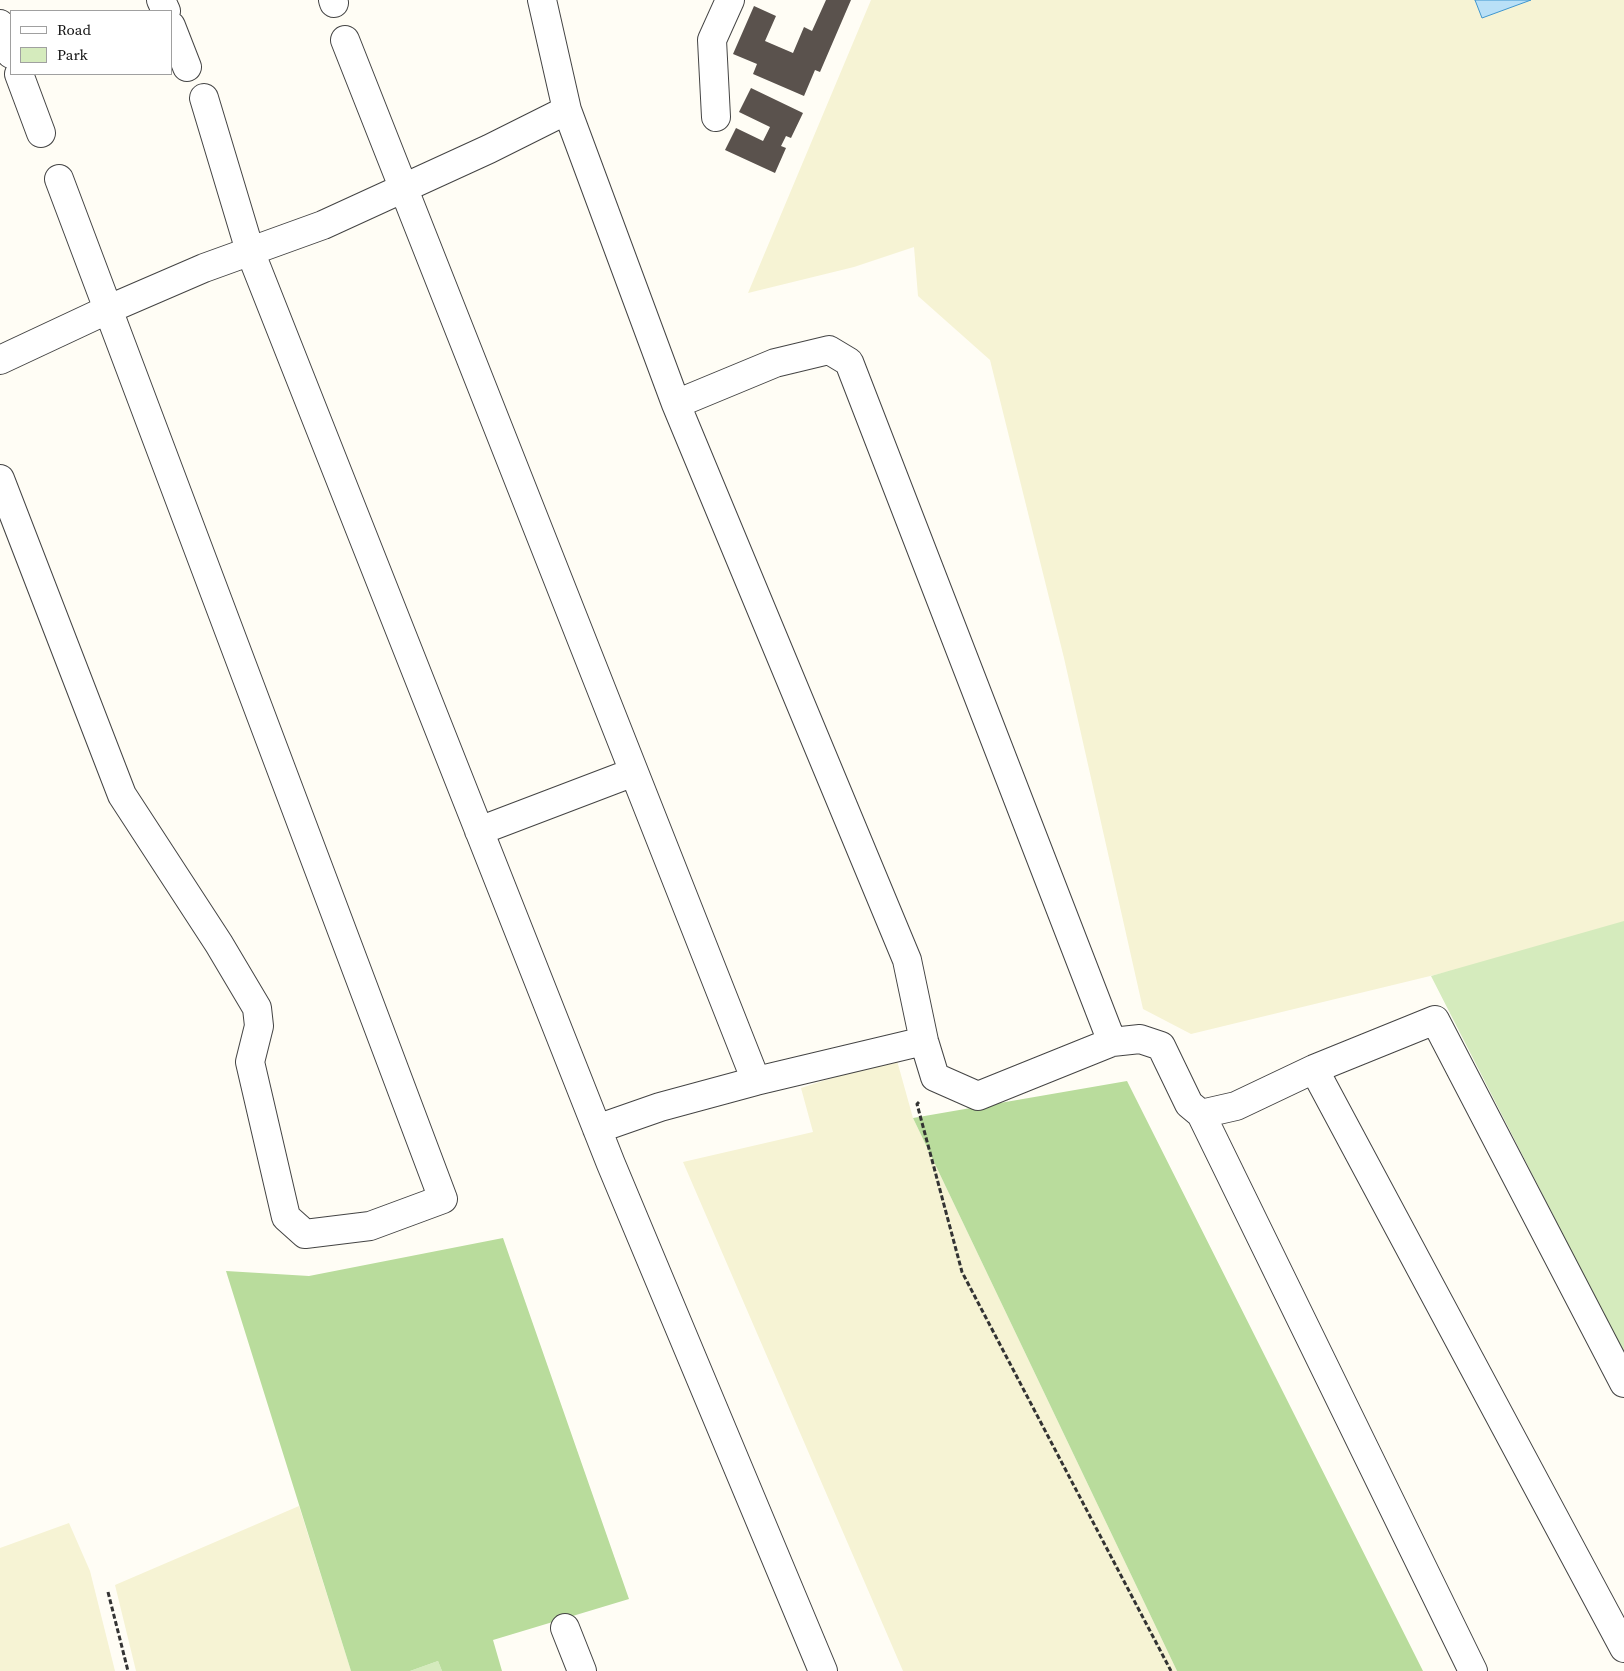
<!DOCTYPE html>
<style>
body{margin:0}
#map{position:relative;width:1624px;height:1671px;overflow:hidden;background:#fffdf5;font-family:"Source Serif 4",serif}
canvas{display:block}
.legend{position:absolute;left:10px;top:10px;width:162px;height:65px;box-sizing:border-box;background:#fff;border:1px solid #a0a0a0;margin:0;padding:6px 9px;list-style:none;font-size:15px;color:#111}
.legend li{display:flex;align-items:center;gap:10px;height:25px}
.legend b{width:25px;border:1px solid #a0a0a0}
</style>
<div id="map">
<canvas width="1624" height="1671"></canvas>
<ul class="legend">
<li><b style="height:6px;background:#fff"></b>Road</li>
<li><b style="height:14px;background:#d5ebbd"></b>Park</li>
</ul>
</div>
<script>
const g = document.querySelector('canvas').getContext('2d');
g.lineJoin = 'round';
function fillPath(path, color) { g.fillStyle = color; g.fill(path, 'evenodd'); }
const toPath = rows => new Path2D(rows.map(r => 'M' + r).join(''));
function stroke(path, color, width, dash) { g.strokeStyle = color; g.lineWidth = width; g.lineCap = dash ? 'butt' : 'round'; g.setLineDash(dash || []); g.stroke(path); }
fillPath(toPath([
 [871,0,1624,0,1624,929,1191,1034,1143,1009,1064,658,990,360,918,296,914,247,854,267,748,293],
 [896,1057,913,1118,1177,1671,903,1671,683,1162,813,1132,801,1088],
 [299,1506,351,1671,136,1671,115,1585],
 [69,1523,90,1571,115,1671,0,1671,0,1548]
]), '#f6f3d4');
fillPath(toPath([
 [1624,921,1624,1354,1431,976],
 [438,1661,442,1671,410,1671]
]), '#d5ebbd');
fillPath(toPath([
 [1127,1081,1423,1671,1177,1671,913,1118],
 [503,1238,629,1599,493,1640,502,1671,442,1671,438,1661,410,1671,351,1671,226,1271,309,1276]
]), '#b9dc9c');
const water = toPath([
 [1475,0,1531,0,1482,18,1475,0]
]);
fillPath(water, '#b9e0f7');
stroke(water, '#3f96cf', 1);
fillPath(toPath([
 [826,0,851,0,820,72,815,70,804,96,753,74,757,64,733,54,754,6,776,16,765,41,793,53,804,27,812,31],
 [751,88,803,113,791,138,786,136,781,146,786,148,775,173,725,150,736,128,763,141,770,127,739,112]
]), '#5a524d');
const minor = toPath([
 [161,0,166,11],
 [333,0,334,3],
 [542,0,567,110,676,404,907,960,924,1041,935,1077,978,1096,1112,1042,1140,1039,1161,1046,1189,1104,1201,1114,1236,1106,1314,1069,1435,1020,1624,1383],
 [0,24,11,54],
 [171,26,187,67],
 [345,40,756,1081],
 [19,74,41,133],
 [204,98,250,251,611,1164,823,1671],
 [716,117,712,40,730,0],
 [0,360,109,309,204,268,323,225,489,149,567,110],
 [676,404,775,363,829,350,849,362,1112,1042],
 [0,479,122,795,219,944,257,1008,259,1026,250,1062,286,1217,305,1234,370,1226,443,1199,59,179],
 [479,831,634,772],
 [1314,1069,1624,1648],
 [1201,1114,1473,1671],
 [597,1129,660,1107,756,1081,924,1041],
 [565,1628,582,1671]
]);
stroke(minor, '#444', 30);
stroke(toPath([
 [919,1102,917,1104,962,1272,1171,1671],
 [108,1592,128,1671]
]), '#333', 3, [5, 2.5]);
stroke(minor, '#fff', 28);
</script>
